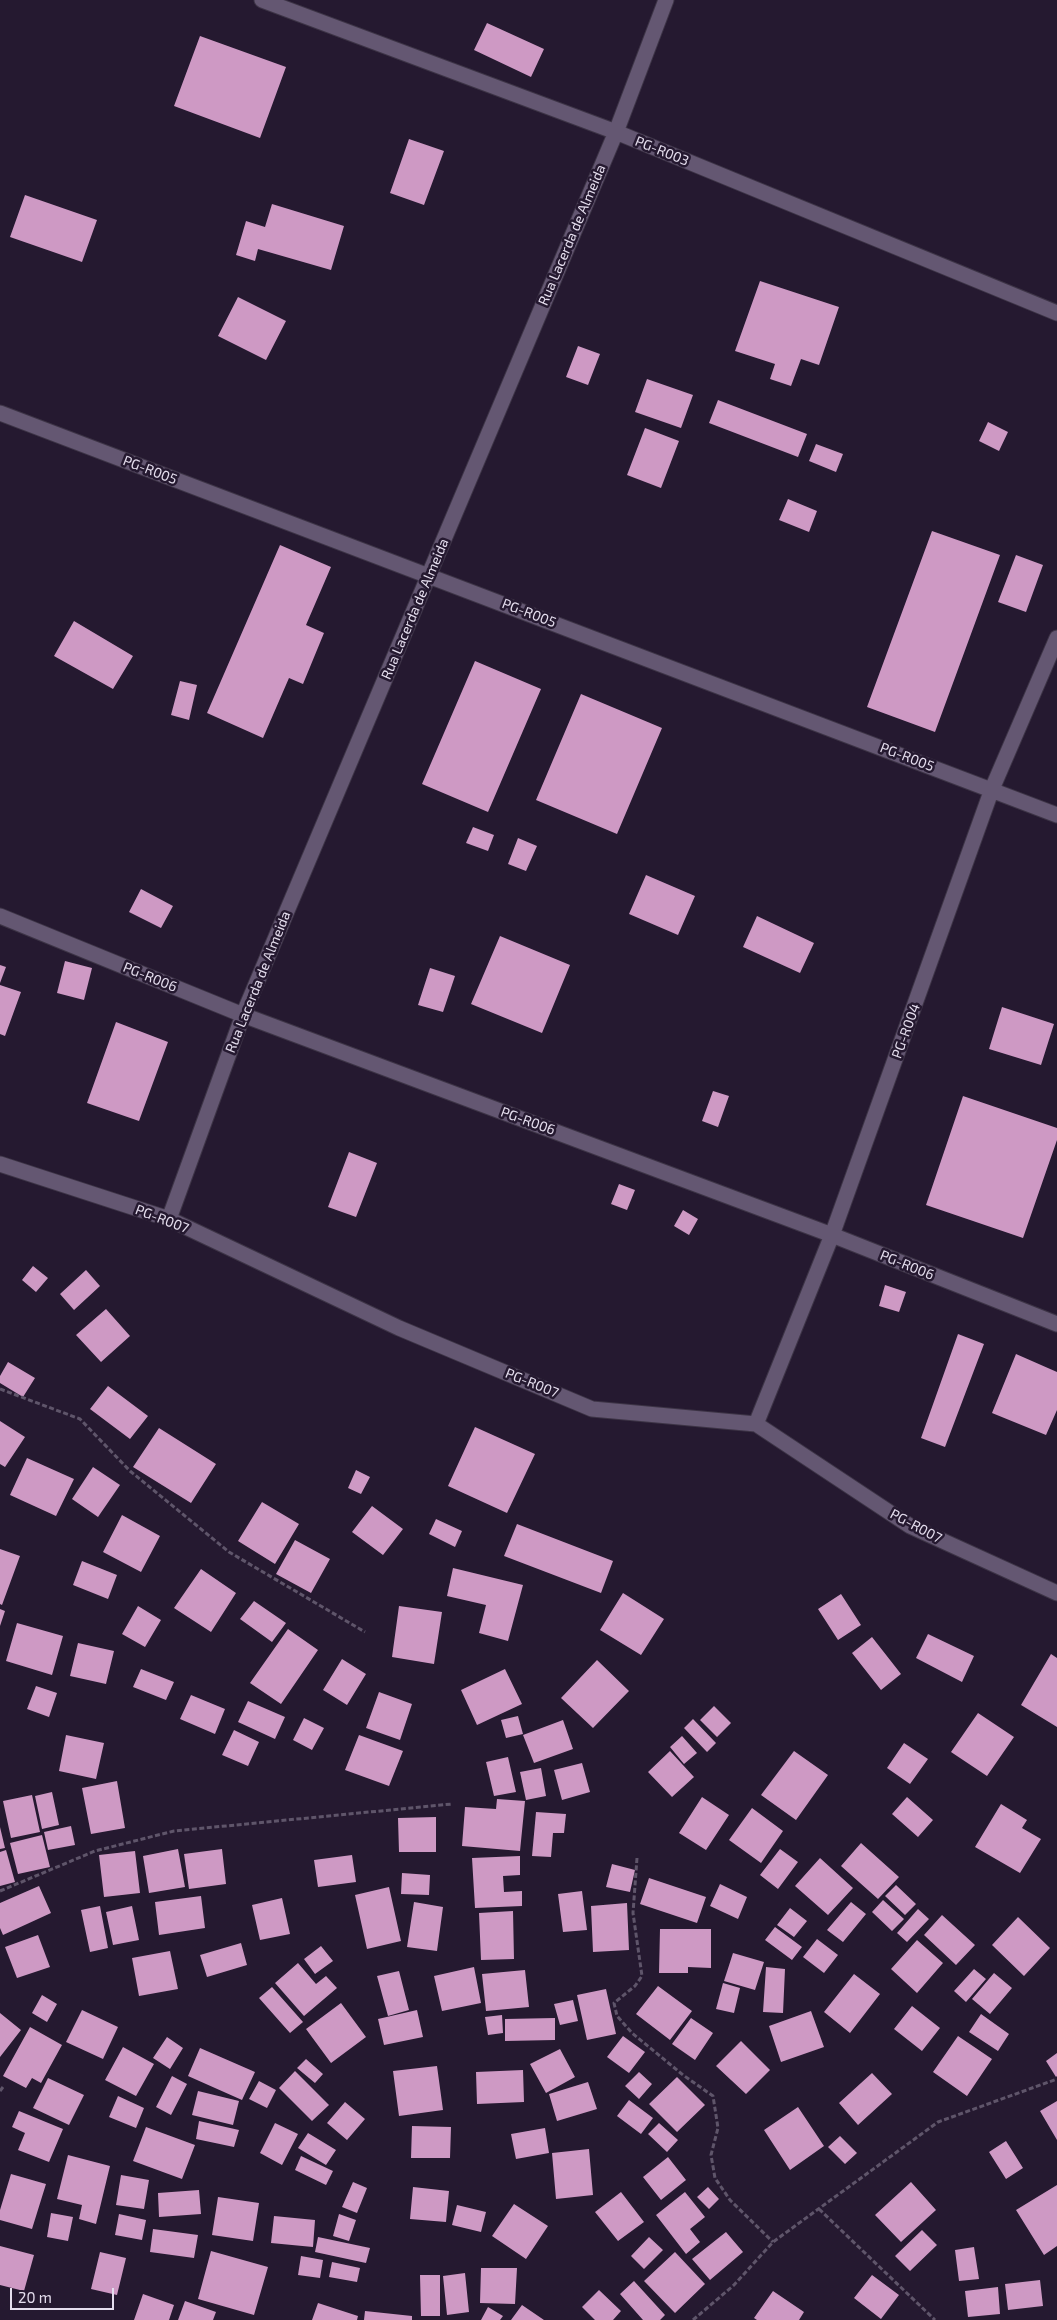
<!DOCTYPE html>
<style>
body{margin:0}
#map{position:relative;width:1057px;height:2320px;overflow:hidden;background:#251930;font-family:"Exo 2",sans-serif}
canvas{display:block}
.scale{position:absolute;left:10px;top:2288px;width:104px;height:22px;box-sizing:border-box;border:2px solid #e5deee;border-top:0;padding-left:6px;font-size:15px;line-height:18px;white-space:nowrap;color:#e5deee;-webkit-text-stroke:4px #251930;paint-order:stroke}
</style>
<div id="map">
<canvas width="1057" height="2320"></canvas>
<div class="scale">20 m</div>
</div>
<script>
const g = document.querySelector('canvas').getContext('2d');
g.lineJoin = 'round';
function fillPath(path, color) { g.fillStyle = color; g.fill(path, 'evenodd'); }
const toPath = rows => new Path2D(rows.map(r => 'M' + r).join(''));
function stroke(path, color, width, dash) { g.strokeStyle = color; g.lineWidth = width; g.lineCap = dash ? 'butt' : 'round'; g.setLineDash(dash || []); g.stroke(path); }
function drawText(font, color, halo, rows, align = 'center') {
  g.font = font + ' "Exo 2",sans-serif'; g.lineWidth = 5; g.setLineDash([]); g.textBaseline = 'middle'; g.strokeStyle = halo; g.fillStyle = color; for (const [text, x, y, turn = 0] of rows) {
    g.save(); g.translate(x, y); g.rotate((+turn || 0) * Math.PI / 180); g.textAlign = isNaN(turn) ? turn : align; if (halo) g.strokeText(text, 0, 0); g.fillText(text, 0, 0); g.restore();
  }
}
fillPath(toPath([
 [487,23,544,49,531,77,474,50],
 [200,36,286,67,260,138,174,106],
 [409,139,444,151,424,205,390,193],
 [25,195,97,220,82,262,10,237],
 [272,204,344,226,331,270,258,249,255,261,236,255,246,221,265,227],
 [760,281,839,307,819,365,801,359,791,386,770,379,775,364,735,351],
 [238,297,286,321,266,360,218,336],
 [578,346,600,354,588,385,566,377],
 [647,379,693,395,681,428,635,412],
 [718,400,807,434,798,457,709,423],
 [988,422,1008,432,999,451,979,441],
 [645,428,679,441,661,488,627,475],
 [816,444,843,454,836,472,809,461],
 [788,499,817,511,809,532,779,520],
 [932,531,1000,555,935,732,867,707],
 [280,545,331,567,306,625,324,633,303,684,289,678,263,738,207,713],
 [1016,555,1043,565,1026,612,998,602],
 [74,621,133,656,113,689,54,656],
 [475,661,541,689,488,812,422,784],
 [180,681,197,685,189,720,171,715],
 [581,694,662,728,617,834,536,800],
 [473,827,494,835,488,851,466,843],
 [518,838,537,846,526,871,508,864],
 [646,875,695,896,678,935,629,914],
 [141,889,173,906,161,928,129,912],
 [757,916,814,943,800,973,743,947],
 [500,936,570,965,542,1033,471,1004],
 [65,961,92,968,84,1000,57,993],
 [0,965,6,967,0,983],
 [430,968,455,976,443,1012,418,1005],
 [0,985,21,992,5,1036,0,1034],
 [1002,1007,1054,1024,1041,1065,989,1049],
 [116,1022,168,1042,139,1121,87,1103],
 [713,1091,729,1096,718,1127,702,1121],
 [963,1096,1057,1128,1057,1140,1023,1238,926,1205],
 [349,1152,377,1163,356,1217,328,1207],
 [619,1184,635,1190,627,1210,611,1204],
 [683,1210,698,1219,689,1235,674,1226],
 [33,1266,48,1278,36,1292,22,1280],
 [86,1270,100,1286,74,1310,60,1294],
 [885,1285,906,1292,899,1312,879,1306],
 [106,1309,130,1336,101,1362,76,1335],
 [958,1334,984,1344,945,1447,921,1438],
 [1016,1354,1057,1372,1057,1410,1046,1435,992,1413],
 [8,1362,35,1378,23,1397,0,1383,0,1376],
 [108,1386,148,1416,130,1439,90,1409],
 [0,1421,25,1437,5,1467,0,1464],
 [475,1427,535,1454,507,1513,448,1486],
 [159,1428,216,1464,191,1503,133,1467],
 [27,1458,74,1479,56,1516,10,1495],
 [93,1467,120,1485,98,1517,72,1499],
 [356,1470,370,1477,361,1494,348,1488],
 [262,1502,299,1524,275,1564,238,1541],
 [372,1506,403,1529,383,1555,352,1532],
 [122,1515,160,1536,141,1572,103,1552],
 [436,1519,462,1531,455,1547,429,1534],
 [517,1524,613,1561,601,1593,504,1556],
 [295,1540,330,1559,311,1593,276,1574],
 [0,1549,20,1556,2,1605,0,1604],
 [82,1561,117,1575,108,1599,73,1585],
 [453,1568,523,1585,508,1641,479,1633,486,1605,447,1596],
 [201,1569,236,1593,211,1632,174,1608],
 [623,1593,664,1619,641,1655,600,1630],
 [841,1594,861,1625,838,1640,818,1609],
 [254,1601,286,1623,272,1642,240,1619],
 [138,1606,161,1620,145,1647,122,1634],
 [399,1606,442,1612,434,1664,392,1657],
 [0,1609,5,1611,0,1626],
 [17,1623,63,1636,52,1675,6,1661],
 [288,1629,318,1650,281,1704,250,1683],
 [928,1634,974,1656,962,1682,916,1658],
 [872,1637,901,1674,881,1690,852,1653],
 [78,1643,114,1651,106,1684,70,1676],
 [1051,1654,1057,1658,1057,1727,1021,1705],
 [342,1659,366,1674,347,1705,323,1690],
 [597,1660,629,1691,593,1728,561,1698],
 [141,1669,174,1682,166,1700,133,1687],
 [505,1669,522,1704,477,1725,461,1690],
 [36,1686,57,1693,49,1717,27,1709],
 [379,1692,412,1704,400,1740,366,1728],
 [191,1695,225,1709,215,1734,180,1719],
 [248,1701,285,1717,275,1739,238,1722],
 [714,1706,731,1723,717,1737,700,1720],
 [978,1713,1014,1737,987,1776,951,1752],
 [518,1716,523,1734,506,1738,501,1720],
 [304,1718,324,1728,312,1750,293,1740],
 [693,1719,716,1743,707,1752,684,1728],
 [563,1720,573,1749,534,1763,523,1735],
 [234,1730,259,1742,248,1766,222,1755],
 [66,1735,104,1743,96,1779,59,1771],
 [359,1735,403,1751,389,1786,345,1770],
 [682,1736,697,1753,684,1764,670,1747],
 [904,1743,928,1759,910,1784,887,1768],
 [670,1751,694,1777,672,1797,648,1772],
 [794,1751,828,1775,796,1820,761,1795],
 [508,1757,516,1792,494,1796,486,1762],
 [582,1763,590,1792,562,1800,554,1770],
 [541,1768,546,1796,526,1800,520,1772],
 [117,1781,125,1828,91,1834,82,1788],
 [52,1792,59,1825,42,1829,35,1796],
 [32,1795,40,1832,11,1838,3,1801],
 [702,1797,729,1815,706,1850,679,1833],
 [907,1797,933,1820,918,1837,892,1814],
 [497,1799,525,1801,520,1851,462,1846,465,1807,496,1809],
 [1001,1804,1027,1820,1022,1828,1041,1839,1020,1873,975,1847],
 [752,1808,783,1831,761,1863,729,1840],
 [536,1812,566,1814,564,1833,553,1833,551,1857,532,1856],
 [436,1817,436,1852,399,1852,398,1818],
 [71,1826,75,1845,48,1850,44,1832],
 [0,1827,5,1848,0,1849],
 [42,1835,50,1867,18,1874,10,1843],
 [861,1843,899,1877,878,1899,841,1866],
 [178,1849,185,1887,149,1893,143,1856],
 [222,1849,226,1884,189,1889,184,1854],
 [780,1849,798,1862,778,1889,760,1875],
 [6,1850,15,1882,0,1886,0,1852],
 [135,1851,140,1893,104,1897,99,1855],
 [352,1855,356,1882,318,1887,314,1860],
 [520,1856,520,1875,503,1876,504,1892,522,1891,522,1906,475,1908,472,1858],
 [820,1858,853,1888,828,1915,795,1886],
 [612,1864,635,1870,630,1892,606,1887],
 [402,1873,430,1875,429,1895,401,1894],
 [649,1878,706,1897,697,1923,640,1904],
 [720,1884,747,1897,738,1919,710,1906],
 [896,1885,916,1904,905,1915,885,1896],
 [39,1886,51,1913,3,1935,0,1928,0,1903],
 [389,1887,401,1941,367,1949,355,1895],
 [582,1891,587,1930,563,1932,558,1894],
 [201,1896,205,1928,159,1935,155,1902],
 [282,1898,290,1934,260,1940,252,1905],
 [883,1900,904,1919,892,1931,872,1912],
 [414,1902,443,1907,437,1951,407,1947],
 [851,1902,866,1914,843,1942,827,1930],
 [627,1903,629,1950,593,1952,591,1906],
 [100,1906,108,1948,90,1952,81,1910],
 [132,1906,139,1940,113,1945,106,1912],
 [790,1908,807,1921,794,1937,777,1925],
 [918,1909,929,1919,907,1942,897,1933],
 [513,1911,514,1959,481,1960,479,1913],
 [942,1915,975,1945,956,1965,924,1935],
 [1018,1917,1050,1948,1024,1976,992,1945],
 [775,1927,802,1947,792,1960,765,1940],
 [660,1929,711,1929,711,1968,688,1967,688,1973,659,1973],
 [38,1935,50,1967,17,1978,5,1947],
 [817,1939,838,1955,824,1973,803,1957],
 [917,1940,943,1963,917,1993,891,1969],
 [241,1943,247,1965,207,1977,200,1955],
 [321,1946,333,1961,315,1974,304,1959],
 [170,1951,178,1989,139,1996,132,1958],
 [733,1953,764,1962,755,1990,724,1981],
 [298,1963,316,1984,326,1976,337,1988,304,2016,275,1983],
 [474,1967,481,2003,442,2011,434,1976],
 [766,1967,785,1969,783,2013,763,2012],
 [974,1969,986,1979,966,2002,954,1991],
 [525,1970,529,2007,486,2011,482,1974],
 [399,1971,409,2010,388,2016,377,1976],
 [994,1973,1012,1988,990,2014,972,1999],
 [854,1974,880,1994,850,2033,824,2012],
 [723,1983,740,1988,734,2013,716,2009],
 [658,1986,692,2011,670,2040,636,2014],
 [272,1987,303,2022,290,2033,259,1998],
 [606,1989,616,2034,587,2040,577,1995],
 [42,1995,57,2004,47,2022,32,2013],
 [573,2000,578,2021,560,2025,554,2004],
 [341,2003,366,2037,331,2063,306,2029],
 [912,2006,940,2028,922,2051,894,2029],
 [82,2010,118,2027,103,2059,66,2042],
 [417,2010,423,2037,384,2045,378,2019],
 [811,2011,824,2047,781,2062,769,2026],
 [0,2013,21,2030,0,2057],
 [981,2014,1009,2034,998,2051,969,2032],
 [502,2015,503,2033,488,2035,485,2017],
 [555,2018,555,2040,505,2041,505,2019],
 [691,2018,713,2033,695,2060,672,2044],
 [30,2027,62,2045,41,2083,32,2078,26,2088,3,2076],
 [623,2036,645,2052,629,2073,607,2057],
 [958,2036,992,2059,967,2096,933,2072],
 [167,2037,183,2048,170,2069,153,2058],
 [741,2041,770,2070,746,2094,716,2066],
 [123,2047,154,2064,136,2096,105,2080],
 [200,2048,255,2072,242,2100,188,2076],
 [560,2049,575,2077,546,2093,530,2064],
 [1057,2053,1057,2076,1056,2077,1046,2061],
 [306,2059,323,2074,315,2083,297,2068],
 [437,2066,443,2110,399,2116,393,2071],
 [523,2070,524,2102,477,2104,476,2072],
 [295,2071,329,2105,312,2121,279,2088],
 [639,2072,652,2084,639,2099,625,2086],
 [872,2073,892,2094,858,2125,839,2103],
 [172,2076,187,2084,171,2115,156,2107],
 [677,2077,705,2105,677,2132,649,2104],
 [48,2078,84,2095,69,2125,33,2108],
 [259,2081,276,2090,267,2108,249,2099],
 [588,2082,597,2109,557,2121,549,2094],
 [198,2091,239,2101,233,2125,192,2115],
 [118,2096,144,2108,136,2128,109,2117],
 [629,2100,653,2118,641,2134,617,2116],
 [1057,2101,1057,2140,1040,2111],
 [345,2102,365,2119,347,2140,327,2123],
 [798,2107,824,2146,790,2170,764,2130],
 [19,2111,63,2129,49,2162,18,2150,25,2133,12,2127],
 [199,2121,239,2130,234,2147,196,2139],
 [275,2123,298,2134,282,2165,260,2153],
 [659,2123,678,2140,667,2152,648,2134],
 [412,2126,451,2127,450,2158,411,2158],
 [146,2127,195,2145,182,2179,133,2161],
 [545,2128,549,2153,516,2159,511,2134],
 [308,2133,336,2150,326,2165,298,2148],
 [840,2136,857,2153,845,2164,828,2147],
 [1006,2141,1023,2168,1006,2179,989,2152],
 [589,2149,593,2195,556,2199,552,2153],
 [68,2155,110,2166,96,2224,79,2219,82,2205,57,2199],
 [301,2156,333,2171,326,2185,295,2170],
 [668,2157,686,2180,661,2200,643,2177],
 [11,2174,46,2184,32,2229,0,2220,0,2210],
 [121,2175,149,2180,144,2209,116,2205],
 [353,2182,367,2188,357,2213,342,2207],
 [911,2182,936,2210,901,2242,875,2215],
 [1057,2185,1057,2246,1044,2255,1016,2210],
 [413,2187,449,2191,446,2222,410,2219],
 [708,2187,719,2199,709,2209,697,2197],
 [199,2190,201,2214,159,2217,158,2193],
 [621,2192,644,2222,618,2241,595,2212],
 [685,2192,705,2217,690,2229,700,2242,686,2254,656,2215],
 [218,2197,259,2203,253,2241,212,2235],
 [514,2204,548,2226,526,2259,492,2236],
 [457,2205,486,2212,481,2232,452,2225],
 [51,2213,73,2217,68,2241,47,2237],
 [119,2214,146,2220,142,2240,115,2235],
 [339,2214,356,2220,349,2241,333,2236],
 [274,2216,315,2220,313,2247,271,2243],
 [153,2229,198,2235,194,2258,150,2252],
 [922,2230,937,2245,910,2271,895,2256],
 [726,2232,743,2252,710,2280,692,2259],
 [318,2237,370,2248,366,2263,315,2252],
 [649,2237,663,2250,644,2269,631,2256],
 [0,2246,34,2255,24,2291,0,2285],
 [974,2247,979,2279,959,2281,955,2250],
 [211,2251,268,2267,254,2315,198,2299],
 [100,2252,126,2258,117,2295,91,2289],
 [675,2252,705,2284,675,2313,644,2281],
 [301,2256,323,2260,320,2278,298,2275],
 [332,2262,360,2268,357,2282,329,2277],
 [481,2268,517,2268,515,2304,480,2303],
 [465,2273,469,2312,447,2315,443,2276],
 [420,2275,440,2275,440,2316,421,2316],
 [872,2275,899,2295,881,2319,854,2298],
 [1040,2280,1043,2306,1008,2310,1005,2284],
 [634,2281,665,2315,660,2320,643,2320,620,2294],
 [998,2287,1000,2314,968,2317,965,2291],
 [599,2290,621,2311,613,2320,595,2320,582,2307],
 [773,2291,804,2312,799,2320,757,2320,754,2318],
 [143,2294,174,2305,169,2320,134,2320],
 [185,2301,216,2312,213,2320,178,2320],
 [318,2303,358,2316,357,2320,312,2320],
 [522,2305,544,2320,511,2320],
 [488,2307,503,2316,500,2320,481,2320],
 [365,2311,412,2316,412,2320,364,2320]
]), '#ce99c4');
const street = toPath([
 [262,0,616,132,1057,313],
 [0,413,1057,815],
 [0,916,243,1015,832,1235,1057,1324],
 [0,1164,169,1219,399,1328,592,1409,756,1424,910,1526,1057,1593],
 [169,1219,243,1015,616,132,666,0],
 [756,1424,832,1235,992,789,1057,638]
]);
stroke(street, '#3d3446', 17);
stroke(toPath([
 [0,1389,80,1419,130,1471,229,1552,365,1632],
 [637,1858,633,1913,642,1976,635,1986,614,2003,617,2016,632,2033,683,2075,713,2096,718,2128,711,2155,715,2178,730,2200,773,2242],
 [0,1891,95,1851,174,1831,452,1804],
 [0,2091,3,2087],
 [819,2209,935,2320],
 [693,2320,734,2285,773,2242,938,2122,1057,2079]
]), '#5f556a', 3, [5, 2.5]);
stroke(street, '#645772', 15);
drawText('14px', '#e5deee', '#251930', [
 ["PG-R003",662,151,22],
 ["Rua Lacerda de Almeida",572,235,-67],
 ["PG-R005",150,470,21],
 ["Rua Lacerda de Almeida",415,609,-67],
 ["PG-R005",529,613,21],
 ["PG-R005",907,757,21],
 ["PG-R006",150,977,22],
 ["Rua Lacerda de Almeida",258,982,-68],
 ["PG-R004",906,1031,-70],
 ["PG-R006",528,1121,20],
 ["PG-R007",162,1219,21],
 ["PG-R006",907,1265,22],
 ["PG-R007",532,1383,22],
 ["PG-R007",916,1526,28]
]);
</script>
